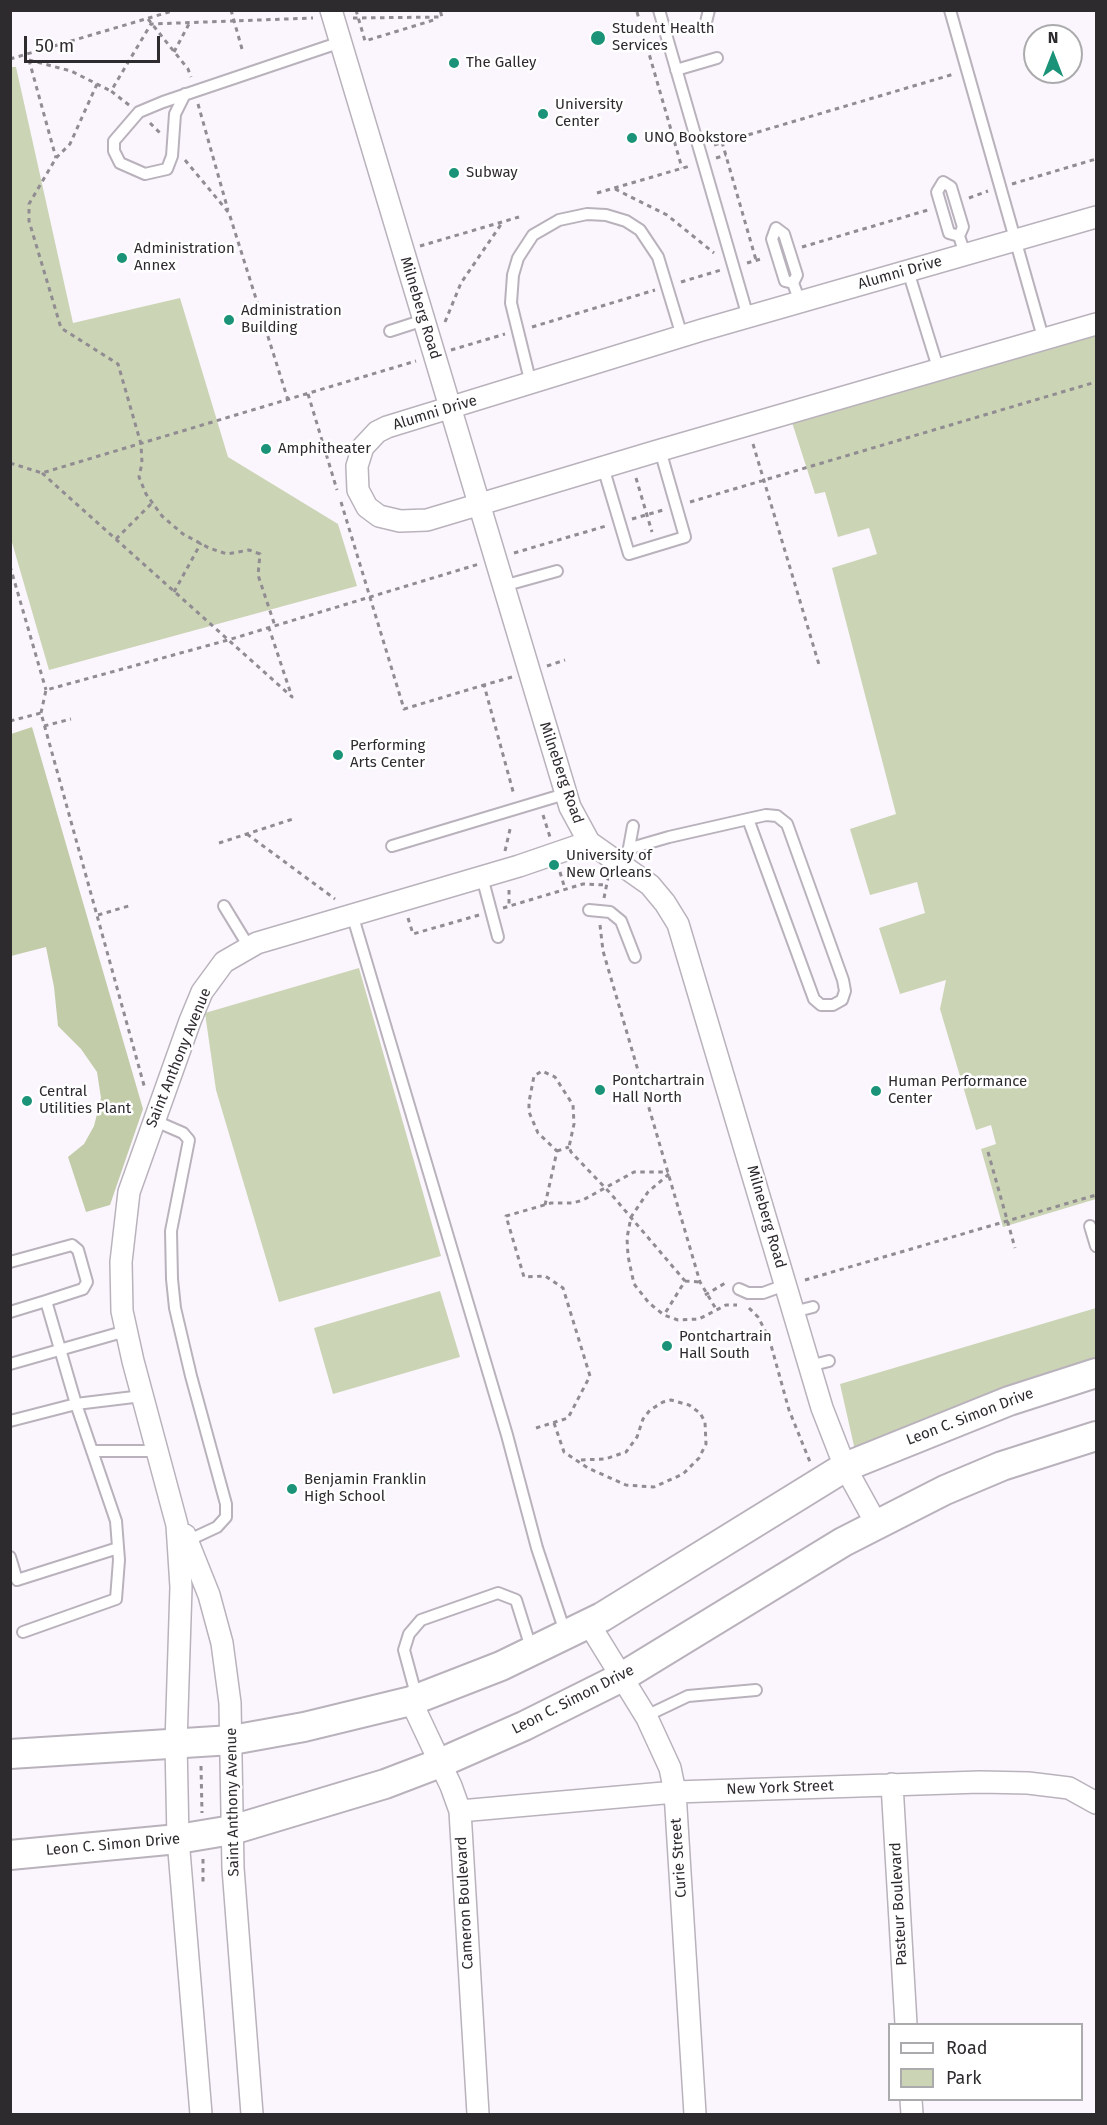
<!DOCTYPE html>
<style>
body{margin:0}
#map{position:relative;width:1107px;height:2125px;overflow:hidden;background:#fbf6fe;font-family:"Fira Sans",sans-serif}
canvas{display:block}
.frame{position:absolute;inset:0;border:12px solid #2e2b2f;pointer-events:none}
.legend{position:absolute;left:888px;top:2023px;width:195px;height:78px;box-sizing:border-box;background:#fff;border:2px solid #abaaac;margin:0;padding:8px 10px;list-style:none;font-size:18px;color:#2e2b2f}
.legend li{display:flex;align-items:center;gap:12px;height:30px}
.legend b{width:30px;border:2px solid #abaaac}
.north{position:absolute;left:1023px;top:24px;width:60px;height:60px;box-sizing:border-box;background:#fff;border:2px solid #abaaac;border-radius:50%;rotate:0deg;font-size:16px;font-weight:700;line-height:24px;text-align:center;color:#2e2b2f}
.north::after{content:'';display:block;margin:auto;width:21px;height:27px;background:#1b9378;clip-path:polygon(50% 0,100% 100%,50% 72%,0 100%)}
.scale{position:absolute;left:24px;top:36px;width:136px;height:27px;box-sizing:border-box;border:3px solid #2e2b2f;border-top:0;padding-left:8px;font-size:18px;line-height:21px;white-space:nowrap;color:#2e2b2f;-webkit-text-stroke:4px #fff;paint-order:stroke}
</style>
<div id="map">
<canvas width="1107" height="2125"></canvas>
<div class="frame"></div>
<ul class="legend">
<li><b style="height:8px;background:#fff"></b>Road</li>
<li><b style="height:16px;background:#cbd4b4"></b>Park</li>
</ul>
<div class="north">N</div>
<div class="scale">50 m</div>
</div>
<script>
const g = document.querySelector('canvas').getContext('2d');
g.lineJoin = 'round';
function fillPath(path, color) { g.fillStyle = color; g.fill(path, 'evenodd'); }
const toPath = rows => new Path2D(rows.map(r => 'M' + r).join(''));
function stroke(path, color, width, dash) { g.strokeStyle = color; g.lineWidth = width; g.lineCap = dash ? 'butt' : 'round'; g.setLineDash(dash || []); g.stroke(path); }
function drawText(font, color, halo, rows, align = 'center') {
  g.font = font + ' "Fira Sans",sans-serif'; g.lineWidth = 5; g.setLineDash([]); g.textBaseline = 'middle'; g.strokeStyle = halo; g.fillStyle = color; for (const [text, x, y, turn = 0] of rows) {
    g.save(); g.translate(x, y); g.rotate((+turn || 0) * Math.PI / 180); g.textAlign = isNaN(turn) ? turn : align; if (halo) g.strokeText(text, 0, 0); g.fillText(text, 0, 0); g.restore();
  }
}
fillPath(toPath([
 [11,67,16,67,73,323,180,298,228,457,338,524,357,586,49,670,11,539],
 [1096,324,1096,1199,1003,1227,981,1149,996,1144,991,1125,976,1130,940,1009,946,980,900,994,879,928,925,913,917,882,870,895,850,829,896,814,832,568,877,554,869,528,838,537,825,492,815,494,789,413],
 [359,968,441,1256,279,1302,216,1090,205,1013],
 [440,1291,460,1357,333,1394,314,1328],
 [1096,1308,1096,1373,862,1460,854,1446,840,1384]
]), '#cbd4b4');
fillPath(toPath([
 [32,727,143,1109,110,1205,86,1212,68,1157,84,1144,94,1126,101,1098,97,1072,81,1049,58,1026,54,987,46,947,11,956,11,734]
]), '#c2cca9');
const service = toPath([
 [659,10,748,317],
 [950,10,1044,341],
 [706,22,709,10],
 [676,70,717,58],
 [185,94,175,114,172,156,167,169,145,174,120,163,114,151,114,141,139,112,163,102,341,42],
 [959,236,949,233,937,192,943,182,951,187,963,227,959,236,965,254],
 [908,271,939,371],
 [793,283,785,281,772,239,776,228,784,234,797,275,793,283,800,302],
 [390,331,424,320],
 [531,384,511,303,513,275,518,258,533,235,559,220,587,214,606,215,626,221,640,230,658,257,682,336],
 [603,467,629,554,685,537,660,450],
 [503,586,557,571],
 [392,846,565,794],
 [631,848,669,837,748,819,766,815,777,816,787,824,843,980,845,991,842,1000,833,1005,821,1005,814,999,748,819],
 [628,853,633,826],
 [482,877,498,937],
 [224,906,249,947],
 [589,910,610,912,621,921,635,957],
 [352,914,507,1435,537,1548,565,1632],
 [153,1120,183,1133,189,1140,171,1231,172,1279,175,1308,191,1376,226,1504,226,1517,217,1527,187,1541],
 [1090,1226,1096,1246],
 [10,1262,72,1245,78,1250,87,1282,83,1289,46,1301],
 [739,1289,748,1293,763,1293,785,1285],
 [10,1312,46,1301,76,1404,116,1521,119,1560,116,1599,23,1632],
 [793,1312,813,1307],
 [10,1364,126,1331],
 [809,1366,829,1361],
 [10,1421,76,1404,142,1396],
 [92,1451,158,1451],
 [10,1557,17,1580,118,1548],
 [417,1698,404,1650,409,1634,421,1620,498,1593,516,1600,532,1651],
 [646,1716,688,1696,756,1690]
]);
const minor = toPath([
 [331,10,570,807,589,842,650,885,665,903,678,924,822,1408,845,1467,877,1525],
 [1096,217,702,330,387,427,377,432,363,447,357,466,358,490,367,507,379,516,400,521,427,520,654,452,1096,324],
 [185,1535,209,1595,222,1643,230,1703,233,1868,252,2114],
 [589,1624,647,1718,670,1768,675,1792,695,2114],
 [411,1701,451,1786,460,1811,478,2114],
 [892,1784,906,2024],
 [460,1811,675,1792,980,1782,1028,1783,1069,1788,1096,1803],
 [911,2100,912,2114],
 [201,2114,178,1839,176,1743,181,1587,177,1525,133,1361,122,1311,121,1262,129,1192,190,1021,202,992,224,962,257,943,519,866,589,842]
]);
const secondary = toPath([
 [10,1754,232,1740,304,1727,411,1701,501,1666,602,1617,845,1467,1009,1401,1096,1373],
 [10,1855,178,1839,232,1830,385,1784,440,1763,524,1726,622,1677,843,1542,945,1490,1002,1466,1096,1436]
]);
stroke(service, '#b9b2bc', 14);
stroke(minor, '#b9b2bc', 24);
stroke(secondary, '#b9b2bc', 32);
stroke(toPath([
 [231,10,242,49],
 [356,10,365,41,437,19],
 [637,12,682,168],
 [353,18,442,17,440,10],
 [148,19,188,69,191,77],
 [174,52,190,22],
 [10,59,176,10],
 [29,60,56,158],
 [29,60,71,71,111,91],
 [97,84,70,144,56,158,29,204,29,221,61,328,118,364,141,444,142,463,139,477,146,494,162,516,183,534,209,548,227,554,249,550,260,554,258,575,275,626],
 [198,104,228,210],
 [129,105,111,91,151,24,313,18],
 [150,123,160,133],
 [722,142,756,260],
 [714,145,954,74],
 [716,158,726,155],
 [185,160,229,213,288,400],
 [1012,184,1096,159],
 [615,189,667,215,714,253],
 [597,193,690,166],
 [969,198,988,191],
 [420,246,519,217],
 [802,247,928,210],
 [747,263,764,258],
 [681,282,721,270],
 [445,322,461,283,502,223],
 [532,327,655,290],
 [451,350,505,334],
 [308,394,337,490],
 [753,444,820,668],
 [10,463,42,473,416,361],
 [42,473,292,697,269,628],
 [636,478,652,532],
 [341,502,404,709,484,685],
 [690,502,1096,382],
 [632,519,663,510],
 [116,539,152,503],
 [514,553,606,526],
 [10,566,46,690],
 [174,592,201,543],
 [547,666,565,660],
 [512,677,484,685,514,795],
 [41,713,46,690,228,640,479,564],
 [10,721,41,713,145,1089],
 [44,726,71,719],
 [543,815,550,837],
 [247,834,335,899],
 [219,843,296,818],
 [505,851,511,825],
 [560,872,565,889],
 [509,890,509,906],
 [604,898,608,878],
 [503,908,583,884,606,885],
 [98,915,132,905],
 [408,918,413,934,479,915],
 [600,925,603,951,700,1282,716,1309],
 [557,1151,569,1147],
 [988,1152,1015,1248],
 [669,1174,648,1192,631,1217,627,1238,628,1256,634,1284,649,1303,664,1315,678,1320,699,1319,726,1305,737,1305],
 [545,1205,557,1151,538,1133,529,1112,529,1102,534,1076,542,1071,555,1077,573,1105,574,1124,569,1147,571,1152,611,1194,685,1281,664,1315],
 [805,1280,1096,1195],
 [685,1281,700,1282],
 [705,1295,727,1282],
 [749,1308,758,1317,769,1338,789,1410,810,1462],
 [554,1423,564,1452,588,1468,626,1485,654,1487,683,1474,699,1458,706,1444,705,1422,700,1413,689,1405,671,1400,663,1402,650,1410,643,1419,637,1437,626,1452,605,1459,578,1460],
 [536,1428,568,1418,590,1376,563,1288,545,1276,524,1277,506,1216,551,1203,573,1203,583,1200,634,1172,668,1172],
 [201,1766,202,1813],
 [203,1859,203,1882]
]), '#908c92', 3, [4.5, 4.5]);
stroke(service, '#fff', 10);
stroke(minor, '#fff', 21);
stroke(secondary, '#fff', 28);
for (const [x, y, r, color] of [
 [598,38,8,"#1b9378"],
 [454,63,6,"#1b9378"],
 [543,114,6,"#1b9378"],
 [632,138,6,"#1b9378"],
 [454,173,6,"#1b9378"],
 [122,258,6,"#1b9378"],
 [229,320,6,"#1b9378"],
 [266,449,6,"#1b9378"],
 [338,755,6,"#1b9378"],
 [554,865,6,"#1b9378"],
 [600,1090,6,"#1b9378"],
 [876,1091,6,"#1b9378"],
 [27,1101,6,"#1b9378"],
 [667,1346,6,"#1b9378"],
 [292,1489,6,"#1b9378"]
]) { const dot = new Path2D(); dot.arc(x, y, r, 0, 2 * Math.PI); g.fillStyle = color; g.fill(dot); stroke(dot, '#fff', 2); }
drawText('15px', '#2e2b2f', '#fff', [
 ["Student Health",612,29],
 ["Services",612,46],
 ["The Galley",466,63],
 ["University",555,105],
 ["Center",555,122],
 ["UNO Bookstore",644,138],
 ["Subway",466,173],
 ["Administration",134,249],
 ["Annex",134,266],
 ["Administration",241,311],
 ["Building",241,328],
 ["Amphitheater",278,449],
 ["Performing",350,746],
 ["Arts Center",350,763],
 ["University of",566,856],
 ["New Orleans",566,873],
 ["Pontchartrain",612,1081],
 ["Hall North",612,1098],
 ["Human Performance",888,1082],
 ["Center",888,1099],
 ["Central",39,1092],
 ["Utilities Plant",39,1109],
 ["Pontchartrain",679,1337],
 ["Hall South",679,1354],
 ["Benjamin Franklin",304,1480],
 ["High School",304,1497]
], 'left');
drawText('15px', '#2e2b2f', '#fff', [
 ["Alumni Drive",900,273,-16],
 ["Milneberg Road",420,308,73],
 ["Alumni Drive",435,413,-17],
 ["Milneberg Road",561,773,71],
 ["Saint Anthony Avenue",179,1058,-68],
 ["Milneberg Road",766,1217,74],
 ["Leon C. Simon Drive",970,1417,-21],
 ["Leon C. Simon Drive",573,1700,-27],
 ["New York Street",780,1788,-2],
 ["Saint Anthony Avenue",233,1802,-91],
 ["Leon C. Simon Drive",113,1845,-5],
 ["Curie Street",679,1858,-94],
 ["Cameron Boulevard",465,1903,-93],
 ["Pasteur Boulevard",899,1904,-93]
]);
</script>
